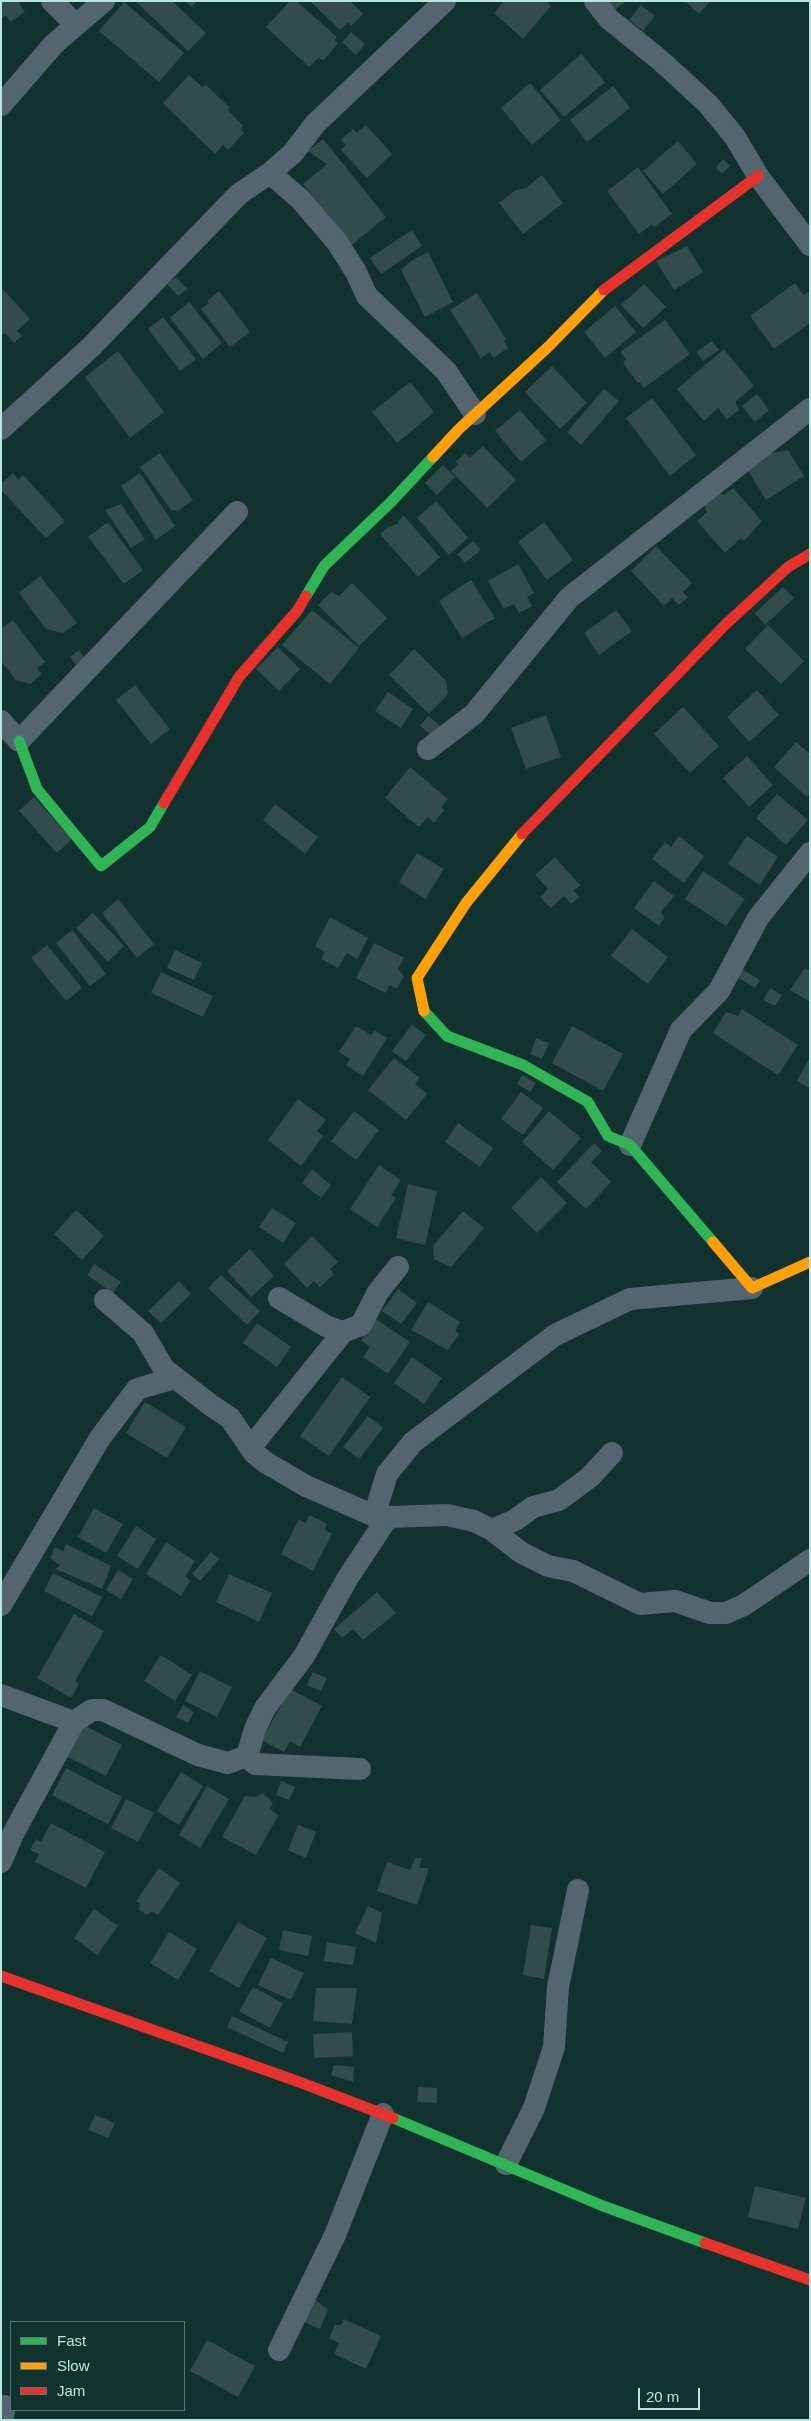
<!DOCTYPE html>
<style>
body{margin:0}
#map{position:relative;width:811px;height:2421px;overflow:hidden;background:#11322f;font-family:Arial,sans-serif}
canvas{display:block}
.frame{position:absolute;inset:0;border:2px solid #b9e6df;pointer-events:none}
.legend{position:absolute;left:10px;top:2321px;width:175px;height:90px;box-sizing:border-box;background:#12322e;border:1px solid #557a75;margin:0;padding:6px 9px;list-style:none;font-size:15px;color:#b9e6df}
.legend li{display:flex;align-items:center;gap:10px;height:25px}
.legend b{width:25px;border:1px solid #557a75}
.scale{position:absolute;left:638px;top:2388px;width:62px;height:22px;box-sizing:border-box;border:2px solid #b9e6df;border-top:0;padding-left:6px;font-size:15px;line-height:18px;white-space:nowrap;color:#b9e6df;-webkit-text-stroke:4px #12322e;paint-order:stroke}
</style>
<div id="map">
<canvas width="811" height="2421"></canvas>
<div class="frame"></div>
<ul class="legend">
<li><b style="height:6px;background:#30b455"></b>Fast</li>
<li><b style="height:6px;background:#ff9f0a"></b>Slow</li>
<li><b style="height:6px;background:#e5322d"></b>Jam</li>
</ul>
<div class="scale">20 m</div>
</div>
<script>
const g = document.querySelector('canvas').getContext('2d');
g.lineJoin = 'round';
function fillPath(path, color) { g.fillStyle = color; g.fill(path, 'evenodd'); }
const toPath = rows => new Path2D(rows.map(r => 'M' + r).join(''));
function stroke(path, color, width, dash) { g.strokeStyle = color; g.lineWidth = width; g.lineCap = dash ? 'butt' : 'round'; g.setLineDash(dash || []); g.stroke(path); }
fillPath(toPath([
 [1,1,22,1,19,3,25,12,10,22,6,15,1,19],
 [135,1,172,1,206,33,188,51],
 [185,1,197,1,192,7],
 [290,1,296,1,337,37,334,40,338,43,324,60,318,58,309,67,266,27],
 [310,1,350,1,363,14,351,26,348,22,340,30],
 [504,1,549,1,548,3,551,6,523,39,494,13],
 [609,1,626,1,615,10],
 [685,1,710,1,699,14],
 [124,2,184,53,159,82,99,31],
 [641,5,655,16,643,31,629,20],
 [351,32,365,44,356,55,342,42],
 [581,54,605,82,564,117,540,90],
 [189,75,202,87,206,85,230,108,228,110,243,126,240,129,244,133,228,150,223,145,215,154,163,103],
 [530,83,561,120,532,145,501,108],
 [613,86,630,108,587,142,570,120],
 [366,125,392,154,367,178,341,150,346,145,341,140,353,129,357,133],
 [323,139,386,217,352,245,303,184,327,164,308,151],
 [678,141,697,164,663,194,643,171],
 [723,159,730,166,722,174,716,167],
 [638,167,672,214,654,227,651,225,639,234,607,191],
 [542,175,563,203,523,234,499,203,516,190,526,188],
 [412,230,422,246,381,274,370,258],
 [687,246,703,272,674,290,656,261],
 [428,252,453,302,425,317,401,270,411,261],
 [176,277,187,289,178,296,167,284],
 [795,283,804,295,808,292,810,295,810,323,774,349,750,316],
 [644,284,666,307,643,328,621,305],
 [1,287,30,319,17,331,22,336,14,343,5,333,1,336],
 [219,291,250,332,230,347,201,309,209,303,207,301],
 [477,293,506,339,504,341,508,348,493,358,490,352,481,358,450,310],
 [189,302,222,343,203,359,170,318],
 [615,306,636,332,605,358,584,332],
 [163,317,196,359,180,371,148,329],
 [665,320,690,354,644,388,640,382,638,383,623,363,626,359,620,352],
 [712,341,719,350,703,361,696,352],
 [724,349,754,386,735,402,739,410,727,419,718,408,704,421,677,389],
 [118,351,164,412,130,438,85,377],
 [552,366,587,403,560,429,525,392],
 [410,382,434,412,397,443,372,412],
 [604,389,619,401,581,445,567,432],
 [757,394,769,410,755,422,742,406],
 [652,398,696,455,670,476,626,418],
 [520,410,546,440,521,462,495,431],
 [483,446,516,480,487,508,451,471,458,464,456,462,465,453,470,458],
 [788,450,804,476,766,500,747,469,768,451,773,453],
 [160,453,193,500,178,511,171,510,140,467],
 [443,465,455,477,437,495,425,483],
 [13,473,18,480,23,475,65,521,46,538,1,490,1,484],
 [140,473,175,526,156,540,121,486],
 [733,488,762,521,744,541,741,538,725,553,697,521,707,512,704,505,719,493,724,495],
 [436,501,468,538,449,555,417,518],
 [121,504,145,539,131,548,105,510],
 [403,515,440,557,418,577,380,534,388,527,397,524],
 [108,522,143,570,124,584,88,537],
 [544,522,573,560,547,580,518,542],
 [473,541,481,550,465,563,457,554],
 [656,546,692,583,683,592,688,597,679,605,672,598,664,606,631,571],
 [518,564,534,593,527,597,532,606,519,613,514,604,504,609,488,581],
 [40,576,77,623,63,633,46,629,19,593],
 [471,580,495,618,462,638,439,601],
 [352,583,387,618,359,646,318,605,331,592,339,596],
 [783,587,794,598,765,625,755,613],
 [312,610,359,648,330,684,282,645],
 [616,610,632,631,599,655,584,633],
 [13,620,45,662,37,668,42,674,30,684,16,680,1,661,1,629],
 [768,625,804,661,781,684,745,649],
 [278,647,300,669,279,691,256,669],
 [414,649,446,681,448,694,429,714,389,675],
 [79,650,87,661,78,668,70,657],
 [135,685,170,729,151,744,116,700],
 [757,690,779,715,749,742,727,717],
 [388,692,413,709,401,728,375,711],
 [683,707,719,746,690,773,654,734],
 [546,715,561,757,526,769,511,728],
 [428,716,442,727,434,737,420,726],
 [796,742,810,754,810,794,807,797,774,767],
 [747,756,773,785,749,807,723,778],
 [410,767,448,799,441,807,444,810,434,823,428,817,419,827,385,798],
 [777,794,808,820,786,845,756,818],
 [34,797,72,839,57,853,19,811],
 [275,804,318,837,305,854,263,820],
 [679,836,704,856,684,883,652,859,665,842,671,847],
 [747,836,778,857,760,885,728,864],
 [417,853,444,869,425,899,399,882],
 [555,857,580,885,574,891,579,897,571,904,564,896,551,908,540,897,548,889,535,875],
 [703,871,745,899,726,926,685,899],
 [654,881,674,896,661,912,664,918,659,926,634,908],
 [118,899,154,944,137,958,102,913],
 [93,913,124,946,108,962,76,928],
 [330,917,368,938,357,959,347,953,338,968,321,959,325,952,315,946],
 [632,929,668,957,648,984,611,956],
 [72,930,106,974,90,986,56,943],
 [374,943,404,958,398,969,404,976,397,989,390,985,385,993,356,978],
 [47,945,82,988,66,1001,31,958],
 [175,950,202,963,194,980,167,968],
 [805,968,810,971,810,1002,790,990],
 [742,969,760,980,755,988,737,977],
 [161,972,213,996,203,1017,151,993],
 [770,988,782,995,775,1006,763,1000],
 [742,1009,798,1045,778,1075,713,1033,726,1012,738,1016],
 [412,1025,426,1035,406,1061,392,1051],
 [356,1026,371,1035,374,1030,387,1038,363,1076,346,1065,350,1059,339,1052],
 [572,1026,623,1054,603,1091,552,1063],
 [536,1038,549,1043,542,1059,530,1054],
 [810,1057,810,1088,797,1081],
 [394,1058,420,1078,415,1084,427,1094,406,1120,368,1090],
 [522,1075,536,1083,530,1092,517,1084],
 [521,1092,543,1108,523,1135,501,1119],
 [298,1099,326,1120,317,1131,323,1136,301,1166,268,1140],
 [354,1111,379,1130,356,1160,331,1141],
 [549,1111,581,1138,553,1170,522,1142],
 [458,1123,493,1148,480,1167,445,1142],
 [594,1143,602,1151,591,1162,611,1182,586,1209,557,1182],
 [379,1165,401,1180,391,1195,396,1198,377,1227,350,1209],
 [312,1169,331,1185,321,1198,302,1183],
 [541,1177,567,1203,537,1233,511,1208],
 [408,1184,437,1191,425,1245,396,1238],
 [272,1208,296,1223,283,1243,259,1227],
 [76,1210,104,1236,82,1260,54,1234],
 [463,1211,484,1228,451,1267,434,1259,433,1246],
 [312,1236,338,1262,330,1269,334,1274,320,1287,314,1281,307,1288,284,1264],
 [250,1249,274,1276,251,1297,227,1271],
 [94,1264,121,1282,113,1293,87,1275],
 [221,1275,260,1311,247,1325,208,1288],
 [179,1281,191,1294,161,1323,148,1311],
 [398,1289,417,1303,401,1324,382,1311],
 [428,1302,460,1322,455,1331,459,1334,448,1350,411,1330],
 [376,1319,410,1342,388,1374,363,1357,370,1347,361,1340],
 [257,1323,291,1347,277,1367,243,1343],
 [412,1357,442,1378,424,1404,394,1383],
 [342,1377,370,1397,329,1456,300,1436],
 [145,1402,186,1427,167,1458,126,1433],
 [368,1416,383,1428,359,1459,343,1447],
 [94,1508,123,1524,106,1553,78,1537],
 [310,1515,327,1524,325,1530,332,1534,313,1571,281,1554,299,1519,305,1523],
 [136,1526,156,1539,138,1569,117,1556],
 [166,1542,195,1561,186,1576,190,1581,181,1596,146,1574],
 [66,1544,111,1566,102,1589,56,1569,60,1565,50,1558,55,1547,63,1551],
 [211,1552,219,1559,200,1581,192,1574],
 [118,1570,133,1579,121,1599,106,1590],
 [53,1573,102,1597,92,1616,44,1591],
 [229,1574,272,1593,259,1622,216,1602],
 [377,1592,396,1613,363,1640,353,1629,342,1638,334,1629],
 [74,1614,104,1631,75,1681,79,1684,71,1698,37,1678],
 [161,1655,192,1675,175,1701,144,1681],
 [200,1671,232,1687,217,1717,185,1701],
 [313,1672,327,1678,321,1691,307,1685],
 [290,1689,322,1706,300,1747,290,1741,284,1752,262,1740],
 [183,1705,194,1712,188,1723,176,1717],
 [84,1725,122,1745,106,1776,62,1754],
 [66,1768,122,1797,108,1824,52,1795],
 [181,1772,203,1786,179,1825,157,1811],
 [281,1781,295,1787,289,1800,276,1795],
 [207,1786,229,1799,200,1848,179,1835],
 [263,1793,273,1803,270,1808,278,1816,256,1855,222,1837,245,1796,256,1797],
 [126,1799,154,1813,138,1842,111,1828],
 [51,1823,105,1852,86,1888,35,1862,39,1854,30,1850,36,1839,41,1842],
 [298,1825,316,1832,306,1858,288,1850],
 [415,1858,422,1858,419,1868,429,1868,417,1905,377,1891,387,1862,410,1870],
 [159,1868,180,1883,158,1915,152,1911,147,1915,139,1910,140,1904,136,1901],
 [368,1906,382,1913,376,1943,355,1933],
 [94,1909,118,1926,97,1955,74,1938],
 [238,1922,267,1938,239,1988,209,1971],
 [531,1925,552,1928,544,1979,523,1975],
 [283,1930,312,1936,308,1956,279,1950],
 [169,1932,197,1949,178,1980,150,1963],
 [327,1942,356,1947,353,1965,324,1961],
 [271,1958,304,1973,291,2000,258,1985],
 [253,1987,283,2003,270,2028,239,2011],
 [316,1988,357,1988,352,2024,313,2021],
 [232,2016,288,2042,283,2053,227,2027],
 [352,2032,353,2056,314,2058,313,2034],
 [334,2065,354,2067,353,2082,331,2075],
 [418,2087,437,2088,437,2103,417,2102],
 [95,2115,115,2123,108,2138,88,2130],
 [755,2186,806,2198,798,2229,748,2217],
 [312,2297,328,2310,320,2329,302,2321],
 [344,2319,381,2336,366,2369,334,2354,339,2343,329,2338,335,2325,341,2325],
 [207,2340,255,2366,238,2397,190,2371]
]), '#314c4b');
stroke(toPath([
 [52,1,76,25],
 [595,1,609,19,660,60,708,104,735,137,758,176,810,245],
 [1,105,54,44,104,1],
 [270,173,301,200,337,242,356,272,367,296,446,371,475,414],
 [1,429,90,348,239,194,270,173,293,153,315,124,445,1],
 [1,721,19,741,237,512],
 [428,749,474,714,569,598,810,409],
 [630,1145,681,1030,719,991,758,918,810,853],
 [279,1298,326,1326,343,1332,361,1325,378,1292,398,1267],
 [105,1300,143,1333,164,1369,212,1406,230,1418,254,1453,265,1462,306,1486,386,1521],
 [251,1447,343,1332],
 [374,1516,387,1474,413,1442,555,1335,630,1299,752,1288],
 [492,1530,515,1520,533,1507,559,1500,590,1477,612,1453],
 [1,1605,100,1438,137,1389,175,1378],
 [1,1695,74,1722],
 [247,1756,255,1729,265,1708,304,1656,347,1579,388,1517,447,1515,474,1521,492,1530,522,1553,548,1566,573,1571,640,1604,675,1601,710,1613,726,1613,744,1605,810,1560],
 [247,1756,255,1764,360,1769],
 [1,1862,13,1834,74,1722,92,1710,103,1710,198,1755,228,1763,247,1756],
 [506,2164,534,2108,554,2047,558,1987,578,1890],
 [279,2350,335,2235,383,2114],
 [2,2420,5,2406]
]), '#536670', 22);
stroke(toPath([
 [306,596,324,566,391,502,433,457],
 [19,741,37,789,101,866,150,827,164,803],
 [424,1011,447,1036,523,1065,588,1102,608,1136,630,1145,713,1242],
 [393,2118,603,2206,705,2243]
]), '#30b455', 11);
stroke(toPath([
 [433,457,459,429,547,348,604,290],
 [424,1011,417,978,466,903,522,834],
 [713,1242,752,1288,810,1262]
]), '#ff9f0a', 11);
stroke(toPath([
 [604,290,758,176],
 [164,803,239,677,297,611,306,596],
 [522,834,726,624,788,567,810,554],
 [1,1976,302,2083,393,2118],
 [705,2243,810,2280]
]), '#e5322d', 11);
</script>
